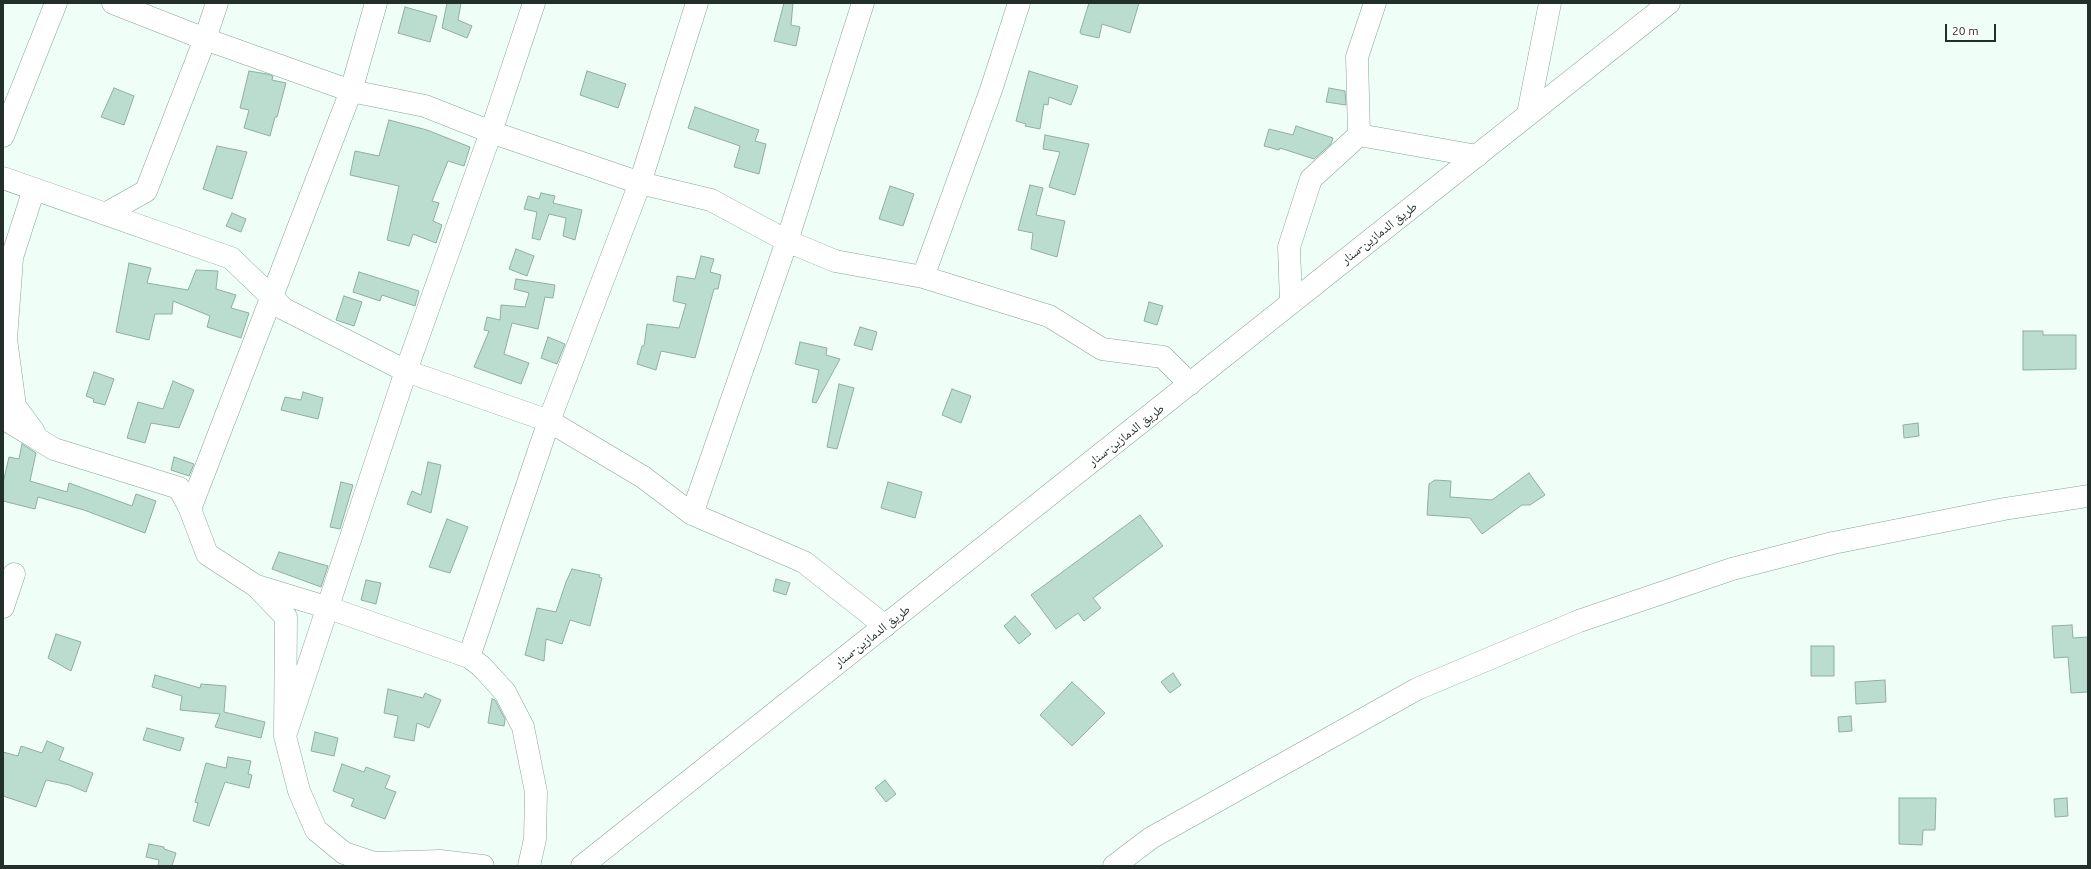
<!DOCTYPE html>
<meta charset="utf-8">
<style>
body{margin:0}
#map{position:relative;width:2091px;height:869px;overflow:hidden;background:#f0fef8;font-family:Ubuntu,sans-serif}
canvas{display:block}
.frame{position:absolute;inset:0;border:4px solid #222f2a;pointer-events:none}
.scale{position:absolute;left:1945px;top:24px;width:51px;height:18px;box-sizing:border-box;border:2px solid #222f2a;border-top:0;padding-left:5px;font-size:12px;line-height:14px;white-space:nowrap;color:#222f2a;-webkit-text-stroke:3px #fff;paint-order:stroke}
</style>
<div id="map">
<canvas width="2091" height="869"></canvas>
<div class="frame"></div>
<div class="scale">20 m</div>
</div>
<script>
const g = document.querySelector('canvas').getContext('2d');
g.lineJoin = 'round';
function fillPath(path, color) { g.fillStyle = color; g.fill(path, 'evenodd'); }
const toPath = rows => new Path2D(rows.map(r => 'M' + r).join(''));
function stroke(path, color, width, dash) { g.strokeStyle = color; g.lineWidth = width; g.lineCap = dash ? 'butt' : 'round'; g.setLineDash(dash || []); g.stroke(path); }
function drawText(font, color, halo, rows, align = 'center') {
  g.font = font + ' Ubuntu,"Noto Naskh Arabic",sans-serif'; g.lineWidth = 3.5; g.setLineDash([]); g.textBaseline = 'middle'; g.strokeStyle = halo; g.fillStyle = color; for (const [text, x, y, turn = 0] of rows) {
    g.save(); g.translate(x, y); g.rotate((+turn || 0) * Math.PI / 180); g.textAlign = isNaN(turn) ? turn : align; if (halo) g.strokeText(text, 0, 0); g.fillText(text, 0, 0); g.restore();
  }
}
const building = toPath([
 [447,3,461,3,458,20,472,26,467,38,442,28,447,3],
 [784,3,793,3,791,25,800,27,796,46,774,41,784,3],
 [1089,3,1139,3,1130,33,1102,24,1099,38,1081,34,1080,32,1089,3],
 [405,7,437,16,430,42,398,33,405,7],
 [249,71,267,74,273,76,272,80,286,83,277,117,275,117,270,136,244,128,249,110,240,108,249,71],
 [587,71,626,84,618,108,580,95,587,71],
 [1029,71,1078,86,1071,105,1049,97,1048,105,1044,104,1040,129,1025,126,1026,124,1016,121,1029,71],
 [114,88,134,96,124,125,101,117,114,88],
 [1329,88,1345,91,1346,105,1326,102,1329,88],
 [695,107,759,130,755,141,766,144,759,174,734,167,740,146,688,128,695,107],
 [389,120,427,130,470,147,464,166,448,161,432,201,439,203,433,221,442,225,436,243,413,234,409,246,387,240,399,186,350,175,355,151,379,156,389,120],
 [1296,126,1333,138,1331,144,1314,159,1280,148,1279,150,1264,146,1269,129,1293,135,1296,126],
 [1045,135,1089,144,1075,195,1049,187,1060,152,1043,149,1045,135],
 [217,146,247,152,232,199,203,189,217,146],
 [1030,185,1043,188,1036,215,1065,221,1057,257,1031,249,1033,233,1018,230,1030,185],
 [890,186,914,194,903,226,879,219,890,186],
 [541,193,555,196,553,203,582,210,575,240,563,236,566,218,549,214,540,240,532,238,537,212,524,209,528,196,539,199,541,193],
 [232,213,246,219,241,232,226,226,232,213],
 [516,249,534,256,527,276,509,269,516,249],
 [701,256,714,259,710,272,721,275,718,289,714,289,695,358,661,351,656,370,637,364,642,346,644,346,647,324,679,328,686,304,673,301,677,276,695,279,701,256],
 [129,263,151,268,147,283,188,290,196,270,218,271,216,289,236,295,231,308,249,313,241,338,207,327,210,316,173,301,172,314,155,314,149,340,116,332,129,263],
 [359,272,419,291,415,306,382,295,380,301,353,292,359,272],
 [516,279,555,285,553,298,545,297,538,329,512,323,504,354,529,363,521,384,474,367,489,331,484,330,487,317,500,320,501,305,525,307,529,293,514,289,516,279],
 [344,296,362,302,354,326,336,320,344,296],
 [1149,302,1163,306,1157,325,1144,321,1149,302],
 [860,327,877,332,872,350,854,345,860,327],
 [2023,331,2043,331,2043,335,2076,335,2076,369,2023,370,2023,331],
 [548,337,565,344,557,364,541,358,548,337],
 [800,342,827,348,826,355,840,359,816,403,812,402,819,370,795,364,800,342],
 [94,372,114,379,105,405,93,402,94,399,86,396,94,372],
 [173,381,194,390,179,428,151,423,145,443,127,438,138,402,163,409,173,381],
 [839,384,854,388,837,449,827,447,839,384],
 [952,389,971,396,961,423,942,415,952,389],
 [303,392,323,398,318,419,281,410,285,397,301,400,303,392],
 [1918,423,1919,436,1904,438,1903,425,1918,423],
 [22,444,36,453,30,481,67,492,69,483,132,506,136,494,156,501,145,533,84,510,38,497,35,509,3,501,3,483,9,457,19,459,22,444],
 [174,457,194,464,189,476,171,470,174,457],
 [428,462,441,465,431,513,407,504,412,491,421,495,428,462],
 [1529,473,1545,495,1530,505,1522,505,1482,534,1470,518,1427,515,1429,484,1435,480,1451,481,1450,497,1492,500,1529,473],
 [341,482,353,485,340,529,330,527,341,482],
 [888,482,922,492,915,518,881,508,888,482],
 [1140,515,1163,546,1093,598,1101,608,1084,621,1078,613,1056,629,1031,595,1140,515],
 [447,519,468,527,450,573,429,567,447,519],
 [279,552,328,566,321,587,272,569,279,552],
 [572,569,600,575,599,577,602,578,590,626,570,620,562,644,546,639,544,661,525,655,537,608,556,612,566,582,572,569],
 [776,579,790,583,786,595,773,591,776,579],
 [366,580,381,583,376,604,361,600,366,580],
 [1015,616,1031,634,1019,644,1004,626,1015,616],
 [2072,625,2073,638,2088,637,2088,692,2071,693,2068,657,2054,658,2052,626,2072,625],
 [56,634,81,642,71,671,48,658,56,634],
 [1811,646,1834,646,1834,676,1811,676,1811,646],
 [1173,673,1181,685,1170,693,1161,682,1173,673],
 [155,675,200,688,201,684,226,686,224,712,265,722,261,738,215,727,220,714,180,710,182,696,152,687,155,675],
 [1885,680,1886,702,1856,704,1855,682,1885,680],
 [1072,682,1105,713,1072,746,1040,715,1072,682],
 [388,689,423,698,425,693,441,700,429,728,417,723,414,741,394,737,398,716,384,713,388,689],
 [492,699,495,700,505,719,504,726,488,723,492,699],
 [1851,716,1852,731,1839,732,1838,717,1851,716],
 [147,728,184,738,180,751,143,740,147,728],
 [315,732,338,738,334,756,311,751,315,732],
 [47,741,64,748,59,760,93,773,86,792,69,785,46,780,36,807,3,796,3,752,18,756,21,746,42,753,47,741],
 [228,757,251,761,248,774,252,775,249,788,225,782,209,826,193,821,198,803,195,802,206,763,226,768,228,757],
 [342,764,364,772,366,767,390,776,385,788,396,792,385,819,351,806,354,799,333,791,342,764],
 [885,780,896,794,886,802,875,788,885,780],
 [1899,798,1936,798,1935,830,1923,830,1922,845,1899,844,1899,798],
 [2067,798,2068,816,2055,817,2054,799,2067,798],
 [149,844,164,847,164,849,176,853,172,866,158,866,159,860,146,857,149,844]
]);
fillPath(building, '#bbddd0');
stroke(building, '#8eafa2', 1);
const minor = toPath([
 [113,3,205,39,351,91,425,106,491,132,640,183,711,200,787,241,835,261,923,277,1049,316,1102,349,1163,357,1190,384],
 [1528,114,1550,3],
 [1359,135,1357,57,1375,3],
 [3,136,56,3],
 [3,178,231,258,284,309,406,371,549,421,643,477,692,514,804,562,885,626],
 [105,214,146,191,205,39,217,3],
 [12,259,6,339,15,406,34,432],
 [7,273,34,189],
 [923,277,991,90,1019,3],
 [1291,303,1289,247,1311,179,1359,135,1477,156],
 [3,418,54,449,179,488,190,509,207,554,256,586,286,617,285,736,299,791,316,830,344,853,374,863,440,861,483,866],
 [190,509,351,91,376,3],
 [692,514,787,241,863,3],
 [257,586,329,608,469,657,481,666,505,692,523,727,536,792,535,839,529,866],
 [3,607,14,574],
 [469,657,549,421,640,183,697,3],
 [285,736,406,371,491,132,534,3],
 [1114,866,1151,838,1417,689,1579,621,1732,569,1833,543,2004,509,2088,496]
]);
const highway = toPath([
 [582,866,1669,3]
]);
stroke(minor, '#85a599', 23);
stroke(highway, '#85a599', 23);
stroke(minor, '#fff', 22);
stroke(highway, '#fff', 22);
drawText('13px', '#222f2a', '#fff', [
 ["طريق الدمازين-سنار",1379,233,-38],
 ["طريق الدمازين-سنار",1126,435,-38],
 ["طريق الدمازين-سنار",872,636,-38]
]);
</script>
